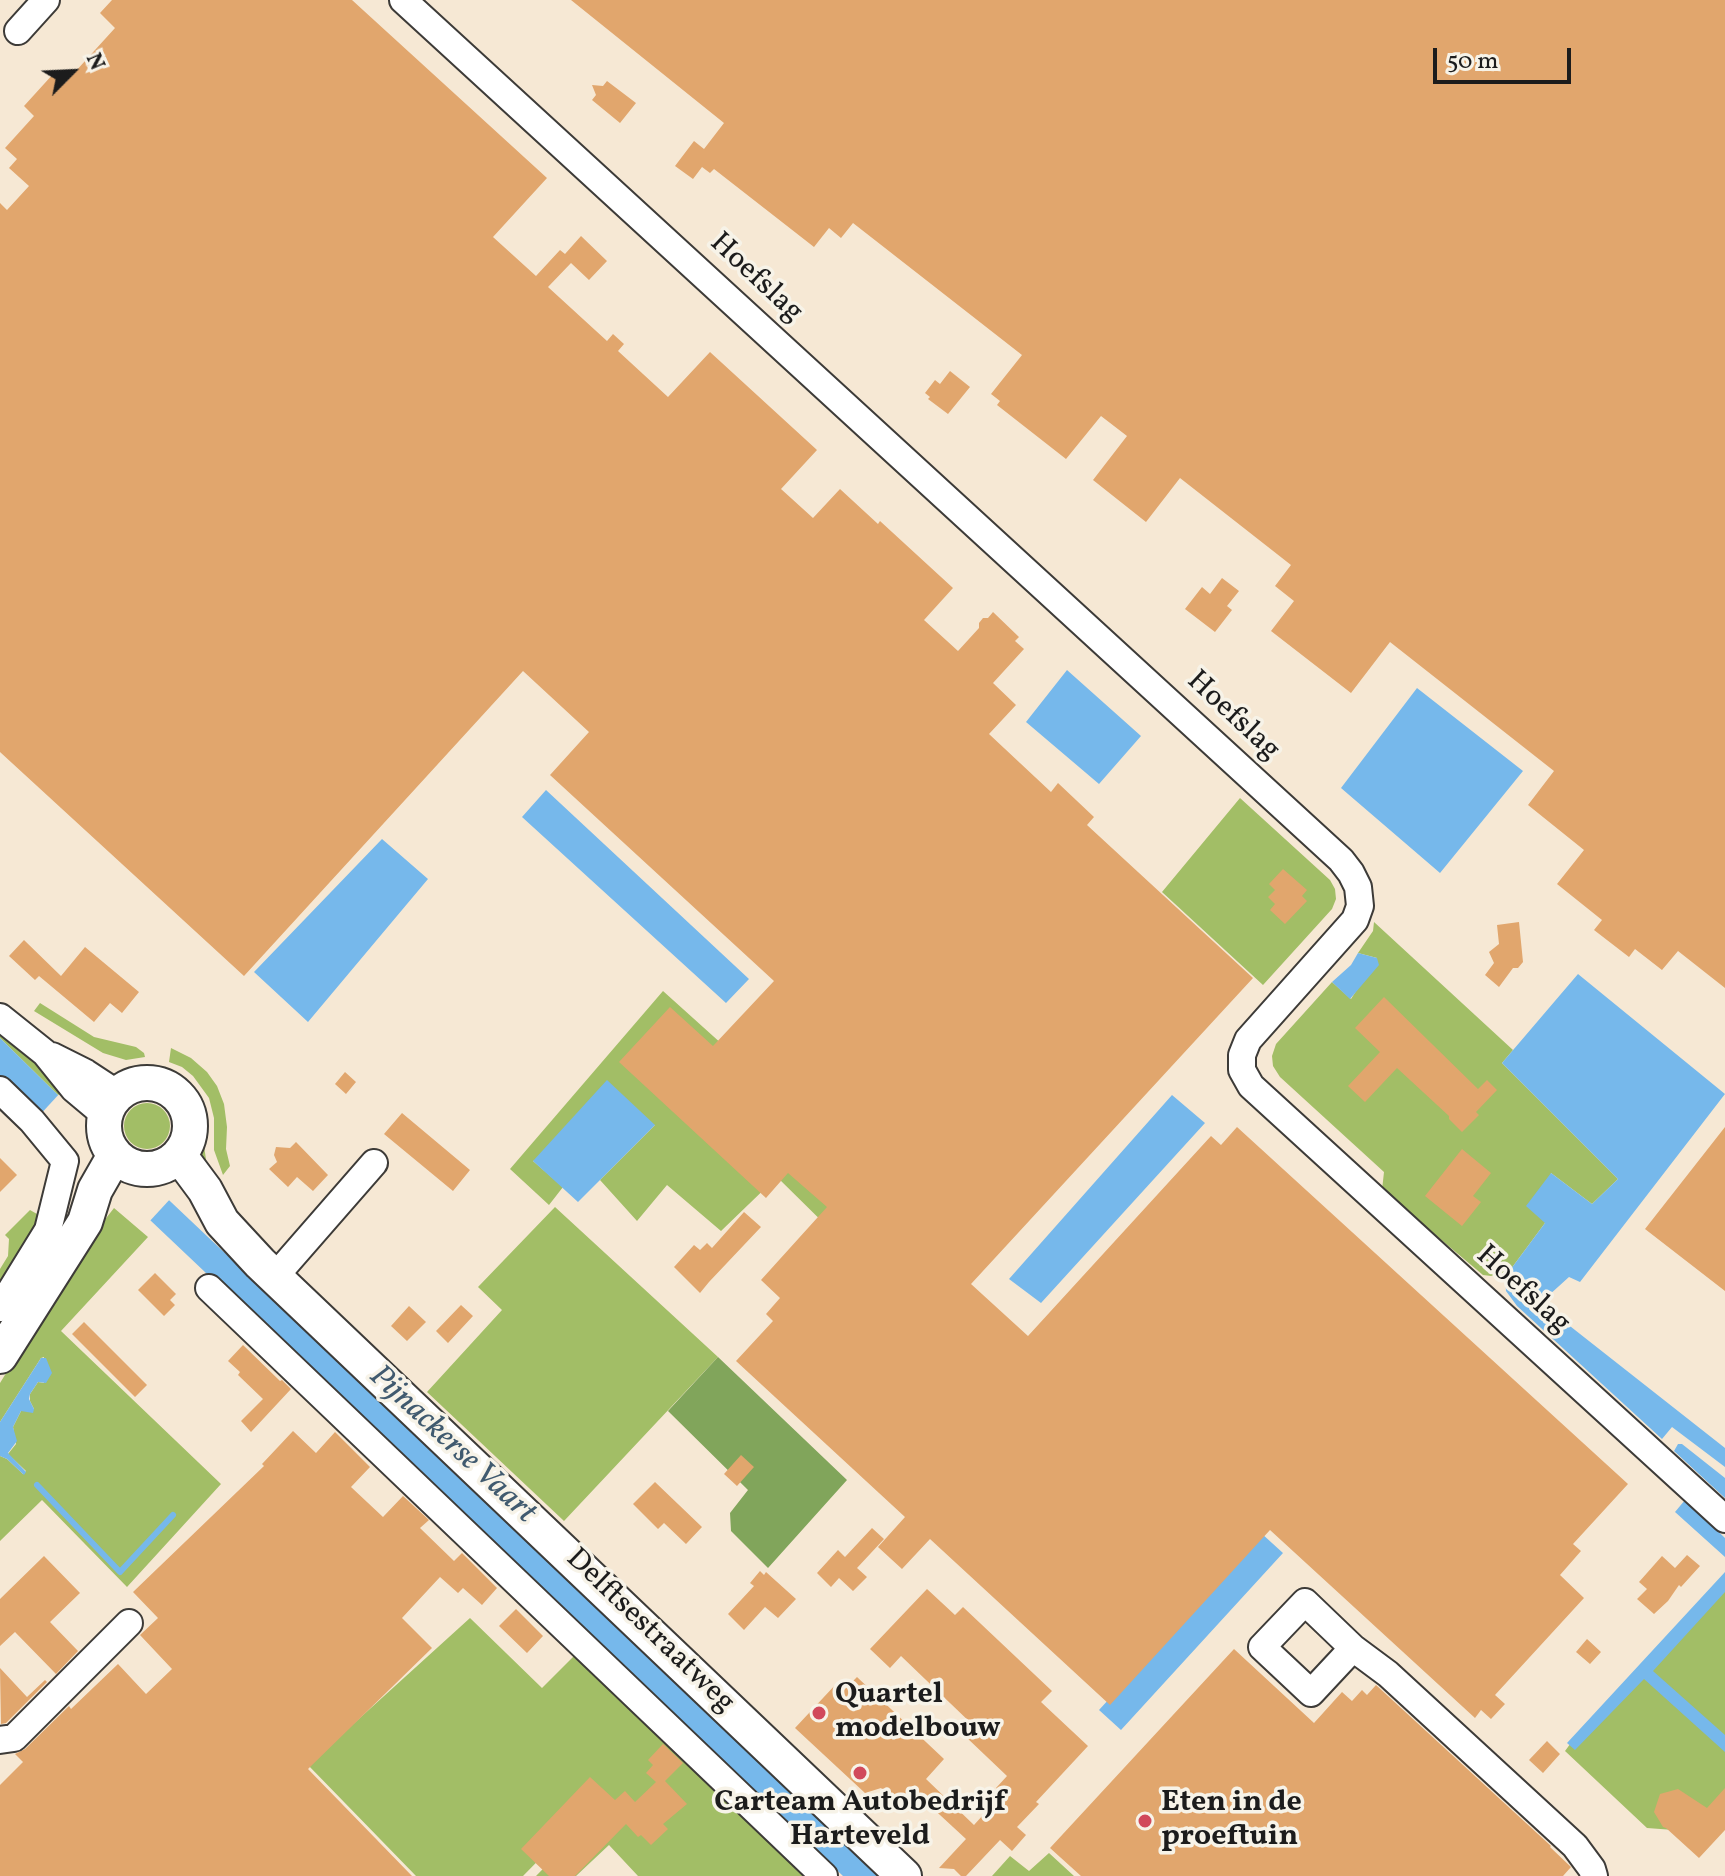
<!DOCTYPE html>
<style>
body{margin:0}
#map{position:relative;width:1725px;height:1876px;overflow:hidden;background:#f6e8d4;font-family:Vollkorn,serif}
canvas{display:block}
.north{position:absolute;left:32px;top:32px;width:80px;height:80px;-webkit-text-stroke:6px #f7f3e8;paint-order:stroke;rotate:66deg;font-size:22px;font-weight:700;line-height:32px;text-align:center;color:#1c1c1c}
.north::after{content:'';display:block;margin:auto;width:28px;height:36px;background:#1c1c1c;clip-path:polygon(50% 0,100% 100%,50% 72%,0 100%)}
.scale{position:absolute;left:1433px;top:48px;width:138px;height:36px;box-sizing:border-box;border:4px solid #1c1c1c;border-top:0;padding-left:10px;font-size:24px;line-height:28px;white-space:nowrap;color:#1c1c1c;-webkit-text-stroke:6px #f7f3e8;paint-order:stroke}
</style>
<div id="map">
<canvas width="1725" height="1876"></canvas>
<div class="north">N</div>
<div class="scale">50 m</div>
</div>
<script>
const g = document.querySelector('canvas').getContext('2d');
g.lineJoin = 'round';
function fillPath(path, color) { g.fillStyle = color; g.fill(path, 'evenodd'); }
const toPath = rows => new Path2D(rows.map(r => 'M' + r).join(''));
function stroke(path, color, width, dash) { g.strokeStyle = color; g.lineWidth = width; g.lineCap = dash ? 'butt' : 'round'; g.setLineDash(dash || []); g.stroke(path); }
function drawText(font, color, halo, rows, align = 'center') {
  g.font = font + ' Vollkorn,serif'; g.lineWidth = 7; g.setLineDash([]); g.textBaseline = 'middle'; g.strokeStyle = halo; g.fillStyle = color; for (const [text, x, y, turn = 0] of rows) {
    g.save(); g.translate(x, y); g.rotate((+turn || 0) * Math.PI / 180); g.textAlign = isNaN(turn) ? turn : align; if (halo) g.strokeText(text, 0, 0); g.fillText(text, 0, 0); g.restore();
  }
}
fillPath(toPath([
 [1240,798,1330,880,1335,889,1336,899,1332,909,1263,985,1162,892],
 [1374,922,1513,1050,1502,1063,1618,1179,1592,1204,1551,1173,1545,1223,1505,1277,1501,1273,1491,1276,1483,1275,1382,1190,1384,1172,1280,1077,1273,1066,1272,1056,1276,1044,1332,982,1351,999,1377,958,1358,953,1373,931],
 [663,991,893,1198,848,1247,777,1177,721,1231,667,1185,637,1221,600,1180,655,1125,533,1161,563,1187,549,1205,510,1169],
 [40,1003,94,1037,136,1047,144,1053,145,1057,126,1060,103,1053,34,1011],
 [0,1029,67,1090,61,1099,60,1105,68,1132,66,1138,61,1140,54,1137,0,1085,0,1077,40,1115,59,1096,0,1038],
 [171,1048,191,1058,207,1072,217,1086,224,1104,227,1127,226,1149,230,1166,223,1175,214,1150,214,1118,209,1098,193,1076,182,1067,169,1062],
 [185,1082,191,1087,201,1104,204,1118,204,1146,207,1166,219,1188,263,1246,262,1251,192,1151,197,1129,196,1120,192,1103,180,1087],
 '124 1126a23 23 0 1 1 46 0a23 23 0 1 1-46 0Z',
 [555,1207,718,1357,564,1521,427,1392,502,1310,478,1287],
 [114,1208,148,1237,61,1331,221,1484,127,1587,42,1500,0,1541,0,1456,7,1459,23,1474,26,1471,8,1454,16,1444,13,1427,21,1411,34,1409,30,1401,30,1394,38,1382,44,1383,44,1357,41,1358,0,1422,0,1383,86,1244],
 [30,1210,44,1218,0,1293,0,1269,8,1256,9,1239,5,1235],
 [1725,1580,1725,1793,1687,1831,1647,1828,1565,1751,1579,1732],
 [470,1618,542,1688,575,1655,814,1876,638,1876,609,1845,576,1876,536,1876,588,1823,582,1816,523,1876,416,1876,308,1765],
 [1049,1853,1074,1876,992,1876,1010,1856,1029,1871]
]), '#a2be66');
fillPath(toPath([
 [718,1357,847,1480,768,1568,731,1531,730,1513,748,1490,668,1411]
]), '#81a55b');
fillPath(toPath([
 [1067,670,1141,736,1099,784,1026,722],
 [1417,688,1523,771,1440,873,1341,788],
 [546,790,749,979,726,1003,522,817],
 [382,839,428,879,308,1022,254,972],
 [1358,953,1377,958,1379,965,1350,999,1332,982,1351,965],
 [1578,974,1725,1094,1580,1282,1569,1277,1548,1296,1547,1308,1725,1448,1725,1467,1672,1427,1662,1439,1517,1306,1506,1291,1505,1277,1545,1223,1526,1206,1551,1173,1592,1204,1618,1179,1502,1063],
 [0,1038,59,1096,883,1876,843,1876,150,1220,0,1077],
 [607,1080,655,1125,578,1202,533,1161],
 [1172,1095,1205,1123,1041,1303,1009,1279],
 [41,1358,46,1358,52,1373,46,1383,38,1382,30,1394,29,1399,34,1409,33,1413,21,1411,13,1427,17,1441,8,1453,26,1472,24,1475,7,1459,0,1456,0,1422],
 [1678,1444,1682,1444,1725,1478,1725,1498,1674,1451],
 [1685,1500,1725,1538,1725,1557,1675,1512],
 [1261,1533,1283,1553,1121,1730,1099,1710],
 [1725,1572,1725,1592,1653,1671,1725,1735,1725,1752,1644,1679,1575,1750,1567,1743]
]), '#76b8eb');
fillPath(toPath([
 [61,1092,172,1197,148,1223,37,1118]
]), '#f6e8d4');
stroke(toPath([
 [37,1485,120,1572,173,1515]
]), '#76b8eb', 6);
fillPath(toPath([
 [112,0,352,0,547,178,493,237,536,276,560,250,565,254,581,236,607,261,589,280,571,263,548,287,607,341,613,334,624,344,618,351,668,397,710,352,817,450,781,489,813,518,840,489,878,524,880,521,953,588,924,620,958,651,979,628,979,623,983,618,988,618,993,612,1019,637,1015,641,1024,649,993,683,1016,705,989,734,1051,792,1058,783,1094,817,1087,825,1253,978,971,1284,1028,1336,1211,1136,1221,1145,1237,1127,1628,1484,1573,1544,1581,1551,1560,1575,1584,1598,1495,1695,1505,1704,1491,1719,1481,1710,1475,1718,1270,1530,1110,1705,930,1539,902,1569,878,1547,905,1517,736,1361,773,1321,766,1314,780,1298,761,1280,827,1207,788,1173,766,1198,619,1062,670,1007,713,1046,774,981,550,775,589,732,523,671,244,976,0,752,0,203,7,210,29,186,9,168,17,159,5,148,34,116,24,106,54,73,65,83,115,28,100,13],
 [571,0,1725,0,1725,988,1678,951,1662,970,1635,949,1629,957,1594,930,1602,920,1557,884,1584,850,1528,805,1554,771,1390,642,1351,693,1271,631,1294,601,1275,586,1291,565,1180,478,1146,522,1093,480,1127,436,1101,416,1066,459,997,405,1000,401,991,394,1022,355,853,223,841,238,829,228,814,247,714,169,710,173,702,167,693,179,675,166,694,141,704,149,724,123],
 [607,81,636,103,620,123,592,100,596,95,592,85,603,86],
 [950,371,970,387,948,414,928,399,930,397,925,393,935,380,940,384],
 [1222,578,1239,591,1227,606,1232,610,1215,632,1185,609,1202,587,1210,594],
 [1283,869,1307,890,1302,896,1307,901,1285,924,1270,910,1275,904,1268,897,1275,890,1269,884],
 [1519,922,1523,962,1518,968,1513,968,1499,987,1485,975,1494,963,1489,952,1499,944,1497,925],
 [24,940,61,976,85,947,139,992,122,1013,110,1003,94,1022,39,976,35,980,9,956],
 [1384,997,1478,1089,1487,1080,1497,1090,1476,1112,1479,1115,1462,1132,1449,1119,1449,1116,1397,1068,1365,1102,1348,1086,1380,1052,1355,1028],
 [345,1072,356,1082,346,1094,335,1084],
 [402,1113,470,1170,453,1191,384,1134],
 [1725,1127,1725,1291,1645,1229],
 [296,1142,328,1175,313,1191,297,1177,288,1187,269,1169,277,1162,274,1155,276,1147,290,1148],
 [1462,1149,1491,1173,1473,1196,1481,1202,1462,1226,1425,1196],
 [0,1158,17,1175,0,1192],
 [744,1212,761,1227,709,1282,700,1293,674,1267,694,1245,700,1250,707,1243,712,1248],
 [155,1273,176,1294,170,1300,175,1305,164,1316,138,1290],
 [461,1305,473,1316,448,1343,436,1331],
 [409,1306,426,1322,407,1341,391,1326],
 [84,1322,147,1385,135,1397,72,1334],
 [243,1345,280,1381,282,1380,291,1389,251,1432,241,1421,263,1399,238,1375,240,1372,228,1361],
 [293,1431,316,1453,335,1432,370,1467,351,1487,383,1517,403,1496,429,1520,420,1528,454,1561,462,1553,497,1588,482,1605,463,1588,458,1593,440,1577,402,1618,432,1648,308,1769,412,1876,0,1876,0,1785,23,1762,15,1754,25,1749,69,1706,71,1709,118,1664,146,1694,172,1669,140,1635,158,1618,133,1592,264,1466,262,1464],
 [741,1455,754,1467,737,1486,724,1474],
 [655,1482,702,1527,686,1544,664,1523,658,1529,633,1504],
 [872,1528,884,1539,857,1568,867,1577,853,1591,839,1578,831,1587,817,1573,838,1550,845,1557],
 [1687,1555,1700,1566,1681,1587,1679,1585,1668,1601,1654,1614,1637,1599,1647,1589,1639,1582,1662,1556,1675,1568],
 [44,1556,80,1593,50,1622,78,1651,56,1674,15,1632,0,1646,0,1599],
 [760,1571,764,1575,766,1572,796,1599,778,1618,765,1607,744,1630,728,1614,754,1586,750,1583],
 [927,1589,955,1615,963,1607,1052,1691,1041,1702,1088,1746,1036,1802,1039,1804,1017,1827,1026,1835,1012,1851,1000,1840,966,1876,961,1876,954,1869,939,1868,966,1839,914,1791,900,1806,881,1788,865,1793,795,1728,837,1683,844,1690,857,1677,944,1759,926,1779,974,1825,1002,1794,996,1788,1007,1776,966,1737,975,1727,901,1656,890,1668,870,1649],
 [516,1609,543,1636,527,1653,499,1626],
 [1587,1639,1601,1652,1590,1664,1576,1652],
 [1234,1649,1314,1723,1342,1692,1352,1701,1362,1690,1367,1695,1376,1685,1551,1846,1550,1847,1571,1867,1563,1876,1081,1876,1050,1848],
 [0,1668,27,1697,45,1680,47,1682,6,1723,1,1724],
 [1547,1741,1560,1754,1543,1773,1529,1760],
 [663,1744,683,1763,665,1781,687,1804,663,1824,668,1829,651,1845,641,1835,638,1837,626,1824,575,1876,549,1876,521,1849,590,1777,615,1800,625,1791,635,1802,656,1782,646,1773,653,1765,648,1760],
 [1725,1788,1725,1830,1699,1858,1666,1828,1663,1827,1654,1812,1660,1794,1678,1789,1707,1808]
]), '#e1a66d');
const minor = toPath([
 [403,0,1341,860,1351,873,1358,887,1360,906,1355,920,1248,1040,1242,1055,1242,1070,1251,1086,1725,1519],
 [18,31,46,0],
 [0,1017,45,1053,74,1089,105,1115],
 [52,1056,86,1073,118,1094],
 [0,1090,32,1121,65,1161,48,1230,0,1308],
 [276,1278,285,1265,374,1163],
 [209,1288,824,1876],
 [1353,1648,1311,1693,1262,1647,1305,1602,1353,1648,1388,1674,1575,1846,1592,1869,1594,1876],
 [0,1740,14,1738,129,1623]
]);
const major = toPath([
 '104 1126a43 43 0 1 1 86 0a43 43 0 1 1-86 0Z',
 [179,1155,205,1190,222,1222,260,1263,904,1876],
 [0,1356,85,1222,95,1190,115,1155]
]);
stroke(minor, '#3d3b38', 30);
stroke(major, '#3d3b38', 38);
stroke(minor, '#fff', 26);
stroke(major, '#fff', 34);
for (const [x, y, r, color] of [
 [819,1713,8,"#d1495b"],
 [860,1773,8,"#d1495b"],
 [1145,1821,8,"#d1495b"]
]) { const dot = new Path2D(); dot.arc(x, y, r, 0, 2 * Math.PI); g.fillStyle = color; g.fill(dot); stroke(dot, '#f7f3e8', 3); }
drawText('30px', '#1c1c1c', '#f7f3e8', [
 ["Hoefslag",755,279,43],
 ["Hoefslag",1232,717,43],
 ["Hoefslag",1522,1291,42],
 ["Delftsestraatweg",649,1632,44]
]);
drawText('bold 30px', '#1c1c1c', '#f7f3e8', [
 ["Quartel",835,1696],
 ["modelbouw",835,1730],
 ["Carteam Autobedrijf",860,1804,"center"],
 ["Harteveld",860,1838,"center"],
 ["Eten in de",1161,1804],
 ["proeftuin",1161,1838]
], 'left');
drawText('italic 32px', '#405a6f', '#f7f3e8', [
 ["Pijnackerse Vaart",451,1446,43]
]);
</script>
